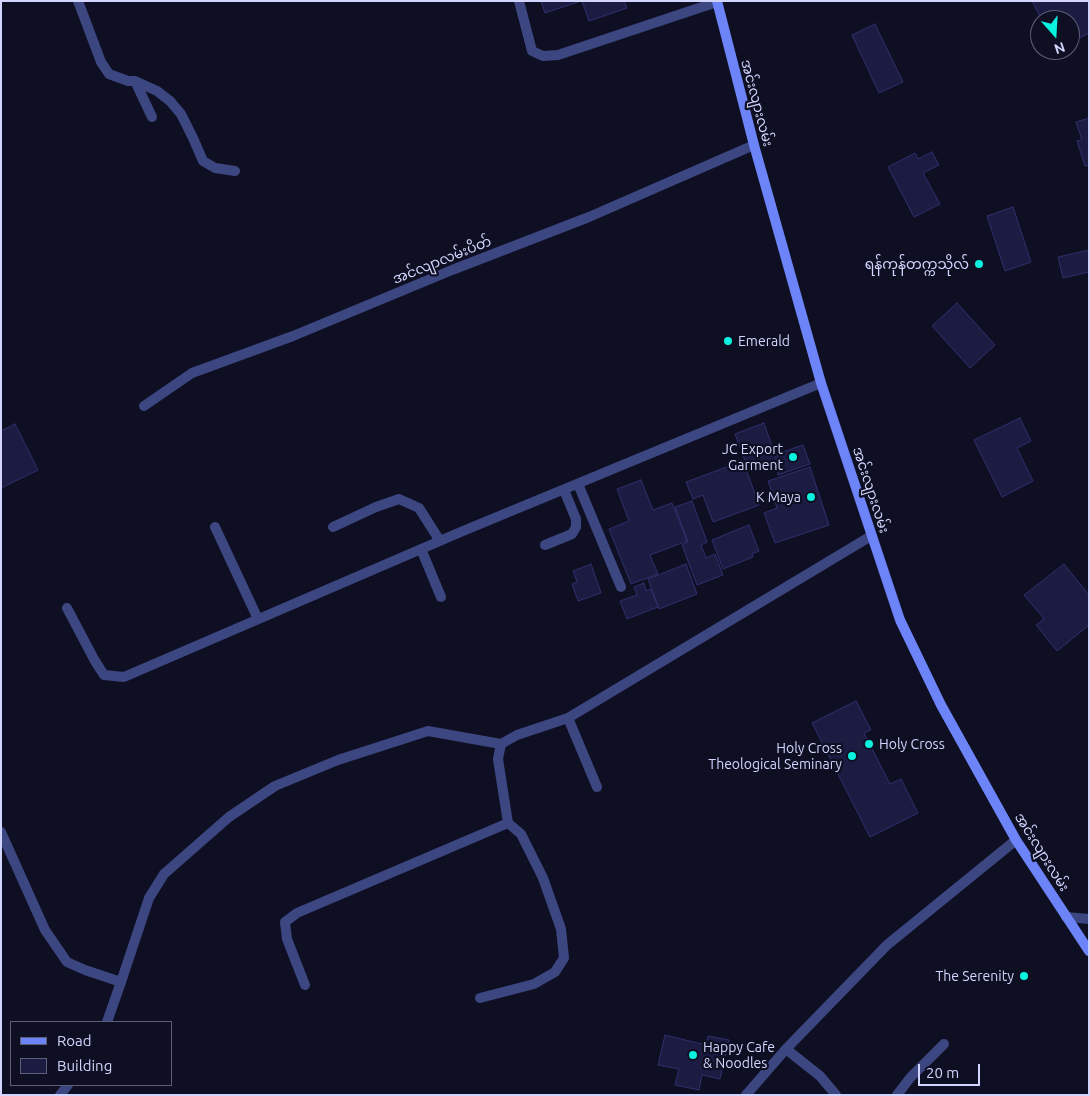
<!DOCTYPE html>
<meta charset="utf-8">
<style>
body{margin:0}
#map{position:relative;width:1090px;height:1096px;overflow:hidden;background:#0f0f23;font-family:Ubuntu,sans-serif}
canvas{display:block}
.frame{position:absolute;inset:0;border:2px solid #d2d5fd;pointer-events:none}
.legend{position:absolute;left:10px;top:1021px;width:162px;height:65px;box-sizing:border-box;background:#0f0f23;border:1px solid #5d5e7a;margin:0;padding:6px 9px;list-style:none;font-size:15px;color:#d2d5fd}
.legend li{display:flex;align-items:center;gap:10px;height:25px}
.legend b{width:25px;border:1px solid #5d5e7a}
.north{position:absolute;left:1030px;top:10px;width:50px;height:50px;box-sizing:border-box;background:#0f0f23;border:1px solid #5d5e7a;border-radius:50%;rotate:161deg;font-size:14px;font-weight:700;line-height:20px;text-align:center;color:#d2d5fd}
.north::after{content:'';display:block;margin:auto;width:18px;height:22px;background:#09f2df;clip-path:polygon(50% 0,100% 100%,50% 72%,0 100%)}
.scale{position:absolute;left:918px;top:1064px;width:62px;height:22px;box-sizing:border-box;border:2px solid #d2d5fd;border-top:0;padding-left:6px;font-size:15px;line-height:18px;white-space:nowrap;color:#d2d5fd;-webkit-text-stroke:4px #0f0f23;paint-order:stroke}
</style>
<div id="map">
<canvas width="1090" height="1096"></canvas>
<div class="frame"></div>
<ul class="legend">
<li><b style="height:6px;background:#6d84f9"></b>Road</li>
<li><b style="height:14px;background:#1c1c43"></b>Building</li>
</ul>
<div class="north">N</div>
<div class="scale">20 m</div>
</div>
<script>
const g = document.querySelector('canvas').getContext('2d');
g.lineJoin = 'round';
function fillPath(path, color) { g.fillStyle = color; g.fill(path, 'evenodd'); }
const toPath = rows => new Path2D(rows.map(r => 'M' + r).join(''));
function stroke(path, color, width, dash) { g.strokeStyle = color; g.lineWidth = width; g.lineCap = dash ? 'butt' : 'round'; g.setLineDash(dash || []); g.stroke(path); }
function drawText(font, color, halo, rows, align = 'center') {
  g.font = font + ' Ubuntu,"Noto Sans Myanmar",sans-serif'; g.lineWidth = 4.5; g.setLineDash([]); g.textBaseline = 'middle'; g.strokeStyle = halo; g.fillStyle = color; for (const [text, x, y, turn = 0] of rows) {
    g.save(); g.translate(x, y); g.rotate((+turn || 0) * Math.PI / 180); g.textAlign = isNaN(turn) ? turn : align; if (halo) g.strokeText(text, 0, 0); g.fillText(text, 0, 0); g.restore();
  }
}
const building = toPath([
 [541,1,581,1,545,13,541,1],
 [582,1,624,1,627,8,589,21,582,1],
 [1032,1,1089,1,1089,33,1070,43,1070,20,1042,20,1032,1],
 [875,24,903,82,879,93,852,35,875,24],
 [1089,118,1089,165,1085,166,1077,141,1082,140,1076,122,1089,118],
 [932,152,939,165,923,173,940,204,914,217,888,167,915,153,918,159,932,152],
 [1013,207,1031,262,1005,271,987,216,1013,207],
 [1089,250,1089,272,1063,278,1058,257,1089,250],
 [957,303,995,345,970,368,932,326,957,303],
 [1020,418,1031,441,1017,448,1033,481,1002,497,974,440,1020,418],
 [764,423,777,461,749,471,735,434,764,423],
 [15,424,38,470,1,488,1,431,15,424],
 [803,445,810,464,778,475,777,454,803,445],
 [743,461,759,505,713,522,703,495,693,499,686,482,743,461],
 [810,467,829,525,775,543,764,513,777,508,768,481,810,467],
 [641,480,653,510,672,503,687,541,650,555,658,574,631,584,609,529,629,521,617,489,641,480],
 [692,501,707,542,701,545,706,558,715,554,723,575,697,585,682,545,688,542,675,507,692,501],
 [749,525,759,551,752,554,753,557,723,569,712,540,749,525],
 [591,564,601,593,578,601,572,584,577,582,573,571,591,564],
 [686,564,697,594,659,609,648,579,686,564],
 [1064,564,1089,595,1089,625,1057,651,1036,625,1044,619,1024,595,1064,564],
 [644,583,646,591,651,589,658,607,627,619,620,601,637,595,634,587,644,583],
 [856,701,871,730,864,733,890,784,901,779,918,813,870,837,812,723,856,701],
 [665,1035,706,1045,708,1036,729,1040,720,1079,702,1075,699,1090,675,1085,679,1069,658,1065,665,1035]
]);
fillPath(building, '#1c1c43');
stroke(building, '#302f6e', 1);
stroke(toPath([
 [519,1,532,51,543,56,558,55,717,2],
 [568,718,597,787],
 [1066,917,1089,919],
 [107,1022,121,982],
 [60,1095,68,1085]
]), '#3c4680', 10);
stroke(toPath([
 [78,1,101,62,109,74,128,81,135,81,152,117],
 [135,81,157,91,170,101,181,114,193,138,203,161,215,168,235,171],
 [144,406,192,373,293,336,452,270,589,217,754,145],
 [578,484,621,587],
 [215,527,258,619],
 [333,527,376,507,399,499,419,508,440,541],
 [545,545,572,534,576,527,576,519,564,490],
 [421,549,441,597],
 [67,608,95,661,104,675,124,677,463,531,821,383],
 [1,832,45,930,67,962,85,970,121,982,149,898,164,874,229,817,275,786,338,760,428,731,501,744],
 [305,985,287,939,285,922,297,913,508,823,498,759,501,744,517,735,568,718,871,536],
 [480,998,534,984,555,972,564,958,561,929,543,878,521,834,508,823],
 [786,1049,820,1076,836,1095],
 [746,1095,786,1049,887,945,1016,840],
 [897,1095,910,1078,944,1044]
]), '#3c4680', 10);
stroke(toPath([
 [717,1,754,145,821,383,900,620,941,705,1016,840,1089,951]
]), '#6d84f9', 10);
for (const [x, y, r, color] of [
 [979,264,5,"#09f2df"],
 [728,341,5,"#09f2df"],
 [793,457,5,"#09f2df"],
 [811,497,5,"#09f2df"],
 [869,744,5,"#09f2df"],
 [852,756,5,"#09f2df"],
 [1024,976,5,"#09f2df"],
 [693,1055,5,"#09f2df"]
]) { const dot = new Path2D(); dot.arc(x, y, r, 0, 2 * Math.PI); g.fillStyle = color; g.fill(dot); stroke(dot, '#0f0f23', 2); }
drawText('14px', '#d2d5fd', '#0f0f23', [
 ["အင်းလျားလမ်း",757,103,75],
 ["အင်လျာလမ်းပိတ်",442,260,-22],
 ["အင်းလျားလမ်း",871,490,72],
 ["အင်းလျားလမ်း",1042,852,58]
]);
drawText('14px', '#d2d5fd', '#0f0f23', [
 ["ရန်ကုန်တက္ကသိုလ်",969,264],
 ["Emerald",738,341,"left"],
 ["JC Export",783,449],
 ["Garment",783,465],
 ["K Maya",801,497],
 ["Holy Cross",879,744,"left"],
 ["Holy Cross",842,748],
 ["Theological Seminary",842,764],
 ["The Serenity",1014,976],
 ["Happy Cafe",703,1047,"left"],
 ["& Noodles",703,1063,"left"]
], 'right');
</script>
